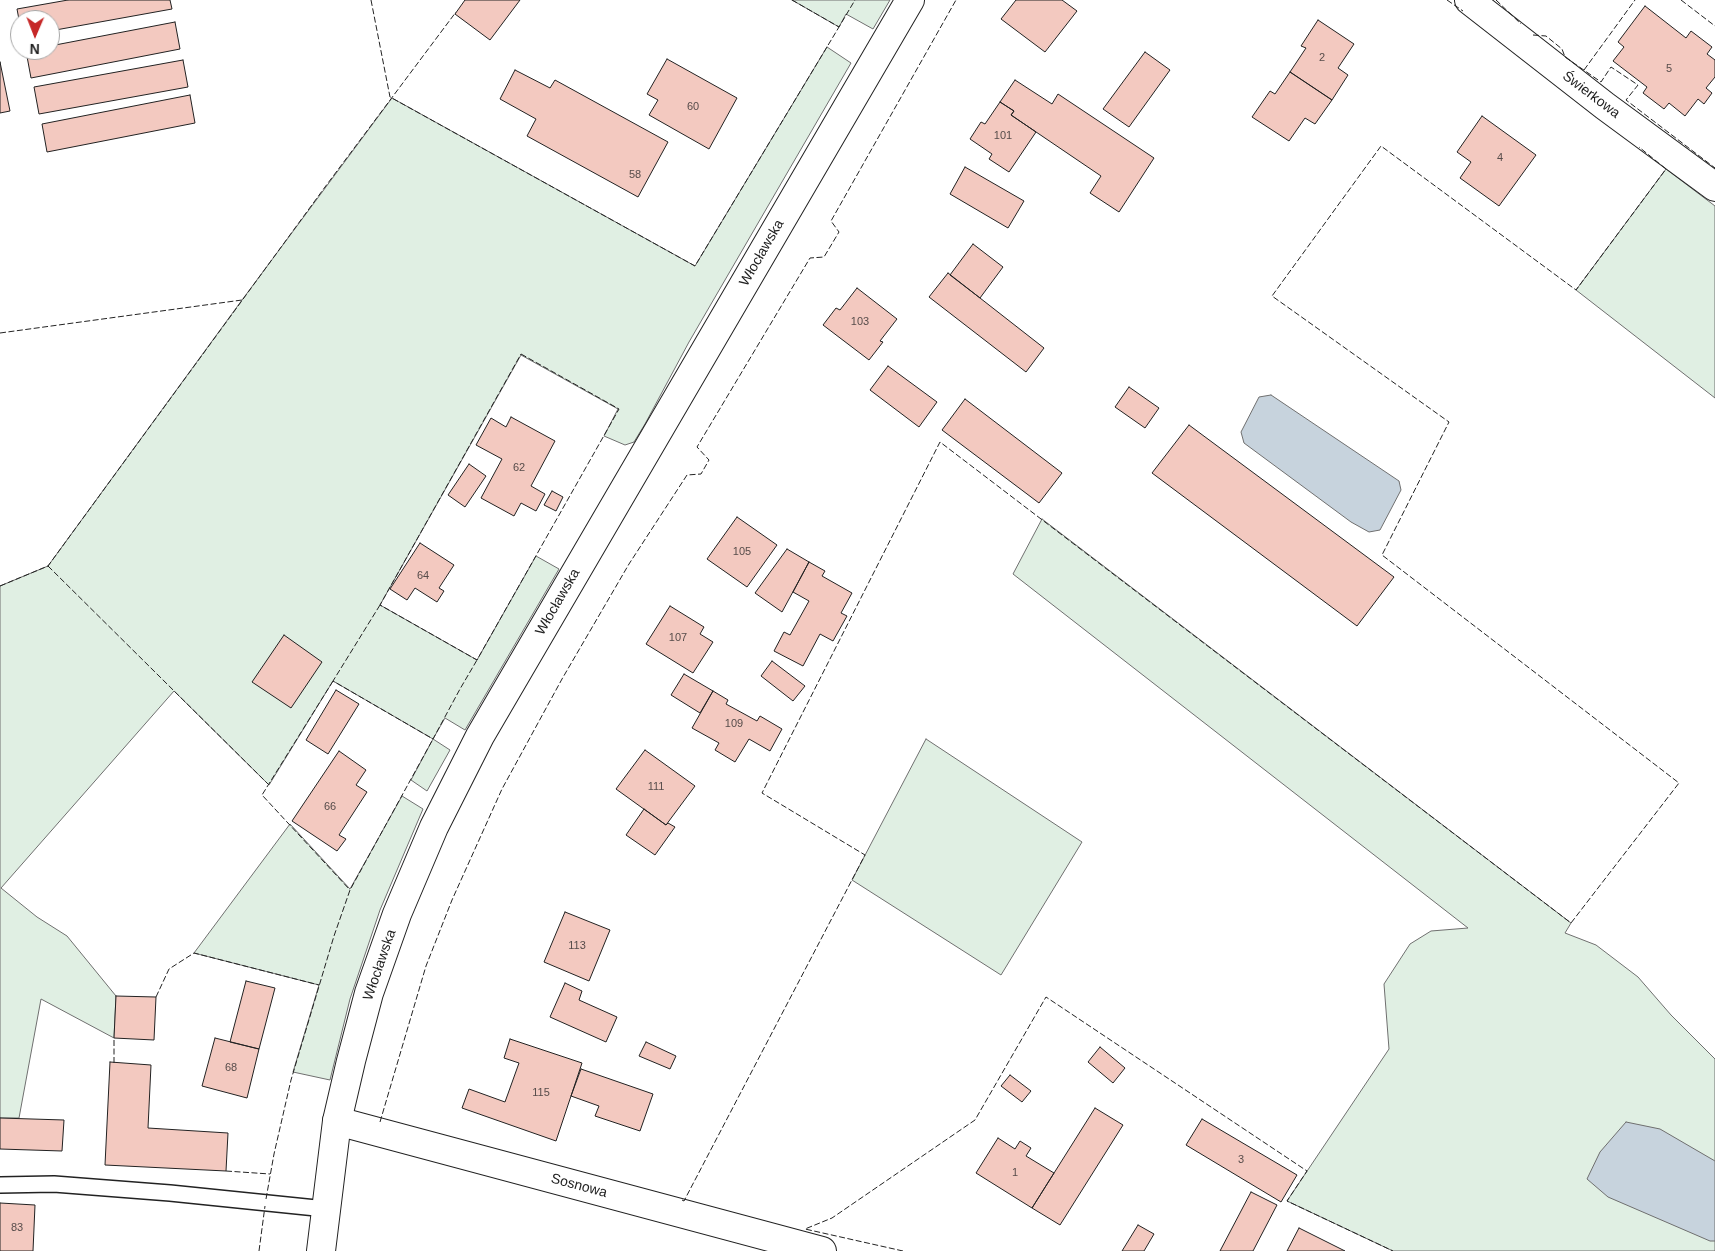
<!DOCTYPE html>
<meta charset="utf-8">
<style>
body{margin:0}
#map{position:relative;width:1715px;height:1251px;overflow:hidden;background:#fff;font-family:Helvetica,sans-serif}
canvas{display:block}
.north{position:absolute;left:10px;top:10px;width:50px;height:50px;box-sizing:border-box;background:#fff;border:1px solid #a7a7a7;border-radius:50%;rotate:181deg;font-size:14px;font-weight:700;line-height:20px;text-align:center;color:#222}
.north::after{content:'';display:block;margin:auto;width:18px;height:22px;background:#c62828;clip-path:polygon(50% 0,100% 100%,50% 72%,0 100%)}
</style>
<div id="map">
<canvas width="1715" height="1251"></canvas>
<div class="north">N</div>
</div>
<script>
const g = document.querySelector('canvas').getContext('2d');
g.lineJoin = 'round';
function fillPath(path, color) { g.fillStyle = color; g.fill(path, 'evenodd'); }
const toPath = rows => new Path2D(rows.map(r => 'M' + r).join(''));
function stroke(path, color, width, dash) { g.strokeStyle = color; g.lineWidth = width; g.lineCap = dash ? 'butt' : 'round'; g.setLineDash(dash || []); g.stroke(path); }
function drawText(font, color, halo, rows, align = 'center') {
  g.font = font + ' Helvetica,sans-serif'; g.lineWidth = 4; g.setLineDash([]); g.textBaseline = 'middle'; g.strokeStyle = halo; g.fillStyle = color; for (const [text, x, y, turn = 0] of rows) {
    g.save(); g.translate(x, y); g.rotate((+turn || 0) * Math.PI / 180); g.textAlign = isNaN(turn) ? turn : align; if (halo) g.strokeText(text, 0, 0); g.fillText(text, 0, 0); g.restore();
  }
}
const green = toPath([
 [792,0,890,0,873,29,846,14,839,27,792,0],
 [827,47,851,63,689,342,645,424,634,442,625,445,604,436,618,409,521,355,380,605,477,660,536,556,559,569,465,730,445,718,433,739,450,750,427,791,411,780,433,739,333,681,269,785,174,691,1,888,37,917,67,936,116,996,114,1038,41,999,19,1118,0,1118,0,586,48,566,242,300,392,98,695,266,827,47],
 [1666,169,1715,206,1715,398,1576,290,1666,169],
 [1042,519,1571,923,1565,933,1596,945,1638,977,1671,1015,1715,1059,1715,1251,1393,1251,1287,1201,1389,1049,1384,984,1410,944,1431,931,1468,928,1013,574,1042,519],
 [926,739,1082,842,1001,975,852,880,926,739],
 [402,796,423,809,380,910,350,999,330,1080,293,1072,319,985,194,953,290,824,350,889,402,796]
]);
fillPath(green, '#e0efe3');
stroke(green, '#6f6f6f', 1);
const water = toPath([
 [1271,395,1399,481,1401,490,1380,530,1369,532,1351,522,1244,443,1241,432,1259,397,1271,395],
 [1626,1122,1660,1129,1715,1161,1715,1241,1710,1241,1608,1197,1587,1179,1600,1152,1626,1122]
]);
fillPath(water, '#c7d3dd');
stroke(water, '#6f6f6f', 1);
const building = toPath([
 [68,0,170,0,172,9,50,31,50,20,20,20,20,25,17,9,68,0],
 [465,0,520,0,490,40,455,14,465,0],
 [1016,0,1062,0,1077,11,1045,52,1001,19,1016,0],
 [1645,6,1686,38,1691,31,1712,47,1707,54,1715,60,1715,77,1706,88,1712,93,1704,104,1698,99,1685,116,1669,103,1664,109,1643,93,1647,87,1613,61,1624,47,1618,42,1645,6],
 [1318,20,1354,44,1338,68,1348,75,1332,100,1290,72,1306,48,1301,46,1318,20],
 [175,22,180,49,31,78,26,51,50,50,50,46,175,22],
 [1145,52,1170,70,1129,127,1103,109,1145,52],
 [667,59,737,98,709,149,649,115,658,100,647,94,667,59],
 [183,60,188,87,39,114,34,87,183,60],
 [0,62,10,111,0,113,0,62],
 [515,70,550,88,555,80,668,142,638,197,527,136,536,119,500,99,515,70],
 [1290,72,1332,100,1315,124,1305,118,1289,141,1252,117,1270,91,1275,94,1290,72],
 [1015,80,1052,104,1058,94,1154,158,1119,212,1090,193,1101,176,1011,115,1014,111,1000,102,1015,80],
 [190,95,195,123,47,152,42,124,190,95],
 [1000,102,1014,111,1011,115,1036,132,1009,172,989,159,992,154,970,139,981,122,985,124,1000,102],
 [1482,116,1536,155,1499,206,1460,178,1471,162,1457,152,1482,116],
 [965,167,1024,201,1008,228,950,194,965,167],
 [973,244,1003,267,980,298,950,275,973,244],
 [948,273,1044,348,1026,372,929,297,948,273],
 [857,288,897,319,880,341,883,342,869,360,823,325,836,308,840,310,857,288],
 [888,366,937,402,919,427,870,390,888,366],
 [1129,387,1159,408,1145,428,1115,407,1129,387],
 [965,399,1062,473,1039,503,942,430,965,399],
 [511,417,555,441,531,486,545,494,536,511,521,503,514,516,481,498,502,459,476,445,491,418,506,427,511,417],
 [1189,425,1394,577,1357,626,1152,473,1189,425],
 [469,464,486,476,465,507,448,495,469,464],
 [552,491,563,497,556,511,544,505,552,491],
 [737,517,777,545,747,587,707,559,737,517],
 [420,543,454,565,439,588,444,591,437,602,415,588,407,600,390,589,420,543],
 [787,549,809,562,782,612,755,593,787,549],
 [809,562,825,571,822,576,852,593,841,613,847,616,833,641,820,634,803,666,774,651,784,632,790,635,809,601,793,592,809,562],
 [670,606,704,627,700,634,713,642,693,673,646,644,670,606],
 [284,635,322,662,291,708,252,682,284,635],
 [772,661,805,686,793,701,761,676,772,661],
 [684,674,713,691,700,713,671,695,684,674],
 [336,690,359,704,328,754,306,740,336,690],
 [713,691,728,700,726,704,757,721,760,716,782,729,770,751,749,739,735,762,715,750,719,743,692,728,713,691],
 [645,750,695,786,666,825,616,789,645,750],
 [339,751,366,770,356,785,367,792,339,835,346,839,337,851,292,821,339,751],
 [644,809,666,825,668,823,675,827,655,855,626,835,644,809],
 [565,912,610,930,589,981,544,962,565,912],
 [246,981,275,988,259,1049,230,1042,246,981],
 [565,983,582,991,579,1000,617,1017,606,1042,550,1017,565,983],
 [116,996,156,997,154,1040,114,1038,116,996],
 [215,1038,259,1049,247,1098,202,1086,215,1038],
 [510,1039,582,1063,556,1141,462,1108,469,1089,505,1102,519,1063,504,1058,510,1039],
 [646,1042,676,1056,670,1069,639,1056,646,1042],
 [1100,1047,1125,1068,1113,1083,1088,1062,1100,1047],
 [110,1062,151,1065,148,1128,228,1133,226,1171,105,1165,110,1062],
 [581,1069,653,1094,640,1131,595,1116,599,1106,571,1096,581,1069],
 [1010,1075,1031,1091,1022,1102,1001,1086,1010,1075],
 [1095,1108,1123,1125,1060,1225,1032,1208,1095,1108],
 [0,1118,64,1120,62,1151,0,1149,0,1118],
 [1202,1119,1297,1175,1281,1202,1186,1145,1202,1119],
 [998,1138,1015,1149,1020,1141,1031,1148,1026,1156,1054,1173,1032,1208,976,1173,998,1138],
 [1251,1192,1277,1205,1253,1251,1220,1251,1251,1192],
 [0,1203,35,1205,33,1251,0,1251,0,1203],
 [1138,1225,1154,1234,1144,1251,1122,1251,1138,1225],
 [1299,1228,1345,1251,1287,1251,1299,1228]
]);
fillPath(building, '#f3c9c0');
stroke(building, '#222', 1);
const service = toPath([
 [0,1185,54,1184,170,1193,326,1209]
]);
const minor = toPath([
 [1469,0,1605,106,1715,187],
 [337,1121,822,1251]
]);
const secondary = toPath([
 [321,1251,337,1121,351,1061,369,993,397,914,434,827,480,736,910,0]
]);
stroke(service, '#222', 18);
stroke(minor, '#222', 30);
stroke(secondary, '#222', 30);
stroke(service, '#fff', 15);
stroke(minor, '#fff', 28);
stroke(secondary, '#fff', 28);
stroke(toPath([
 [371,0,390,97,695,266,839,27],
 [792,0,839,27,855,0],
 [1447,0,1463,11],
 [1496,0,1521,24],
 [1681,0,1715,26],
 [1533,35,1546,36,1562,49,1565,57,1601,82,1611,67,1638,85,1626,100,1715,168],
 [1584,70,1635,0],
 [0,333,242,300],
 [521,354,619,409,477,660,380,605,521,354],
 [48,566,269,785],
 [0,586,48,566,325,187,456,12],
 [380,605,333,681,433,739,460,689,477,660],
 [333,681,262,795,350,890],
 [156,997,169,969,194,953,319,985],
 [114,1063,114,1038],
 [380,1122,426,966,452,900,502,789,562,679,629,564,687,475,701,474,709,460,697,447,810,258,824,257,839,232,831,221,956,0],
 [226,1171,270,1174],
 [266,1199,274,1154,291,1080,334,936,350,890,433,739],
 [682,1200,684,1201,865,855,762,793,940,442,1571,923,1679,783,1382,555,1449,422,1272,296,1381,146,1576,290,1666,169,1639,147],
 [259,1251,265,1206],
 [903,1251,805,1229,832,1218,975,1120,1046,997,1307,1171,1287,1201,1393,1251]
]), '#222', 1, [6, 2.5]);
drawText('11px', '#564c4a', null, [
 ["2",1322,58],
 ["5",1669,69],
 ["60",693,107],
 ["101",1003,136],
 ["4",1500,158],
 ["58",635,175],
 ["103",860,322],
 ["62",519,468],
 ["105",742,552],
 ["64",423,576],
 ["107",678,638],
 ["109",734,724],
 ["111",656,787],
 ["66",330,807],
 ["113",577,946],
 ["68",231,1068],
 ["115",541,1093],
 ["3",1241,1160],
 ["1",1015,1173],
 ["83",17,1228]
]);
drawText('14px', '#222', '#fff', [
 ["Świerkowa",1591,95,37],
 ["Włocławska",762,253,-60],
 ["Włocławska",558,602,-60],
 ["Włocławska",380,965,-71],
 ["Sosnowa",579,1186,15]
]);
</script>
